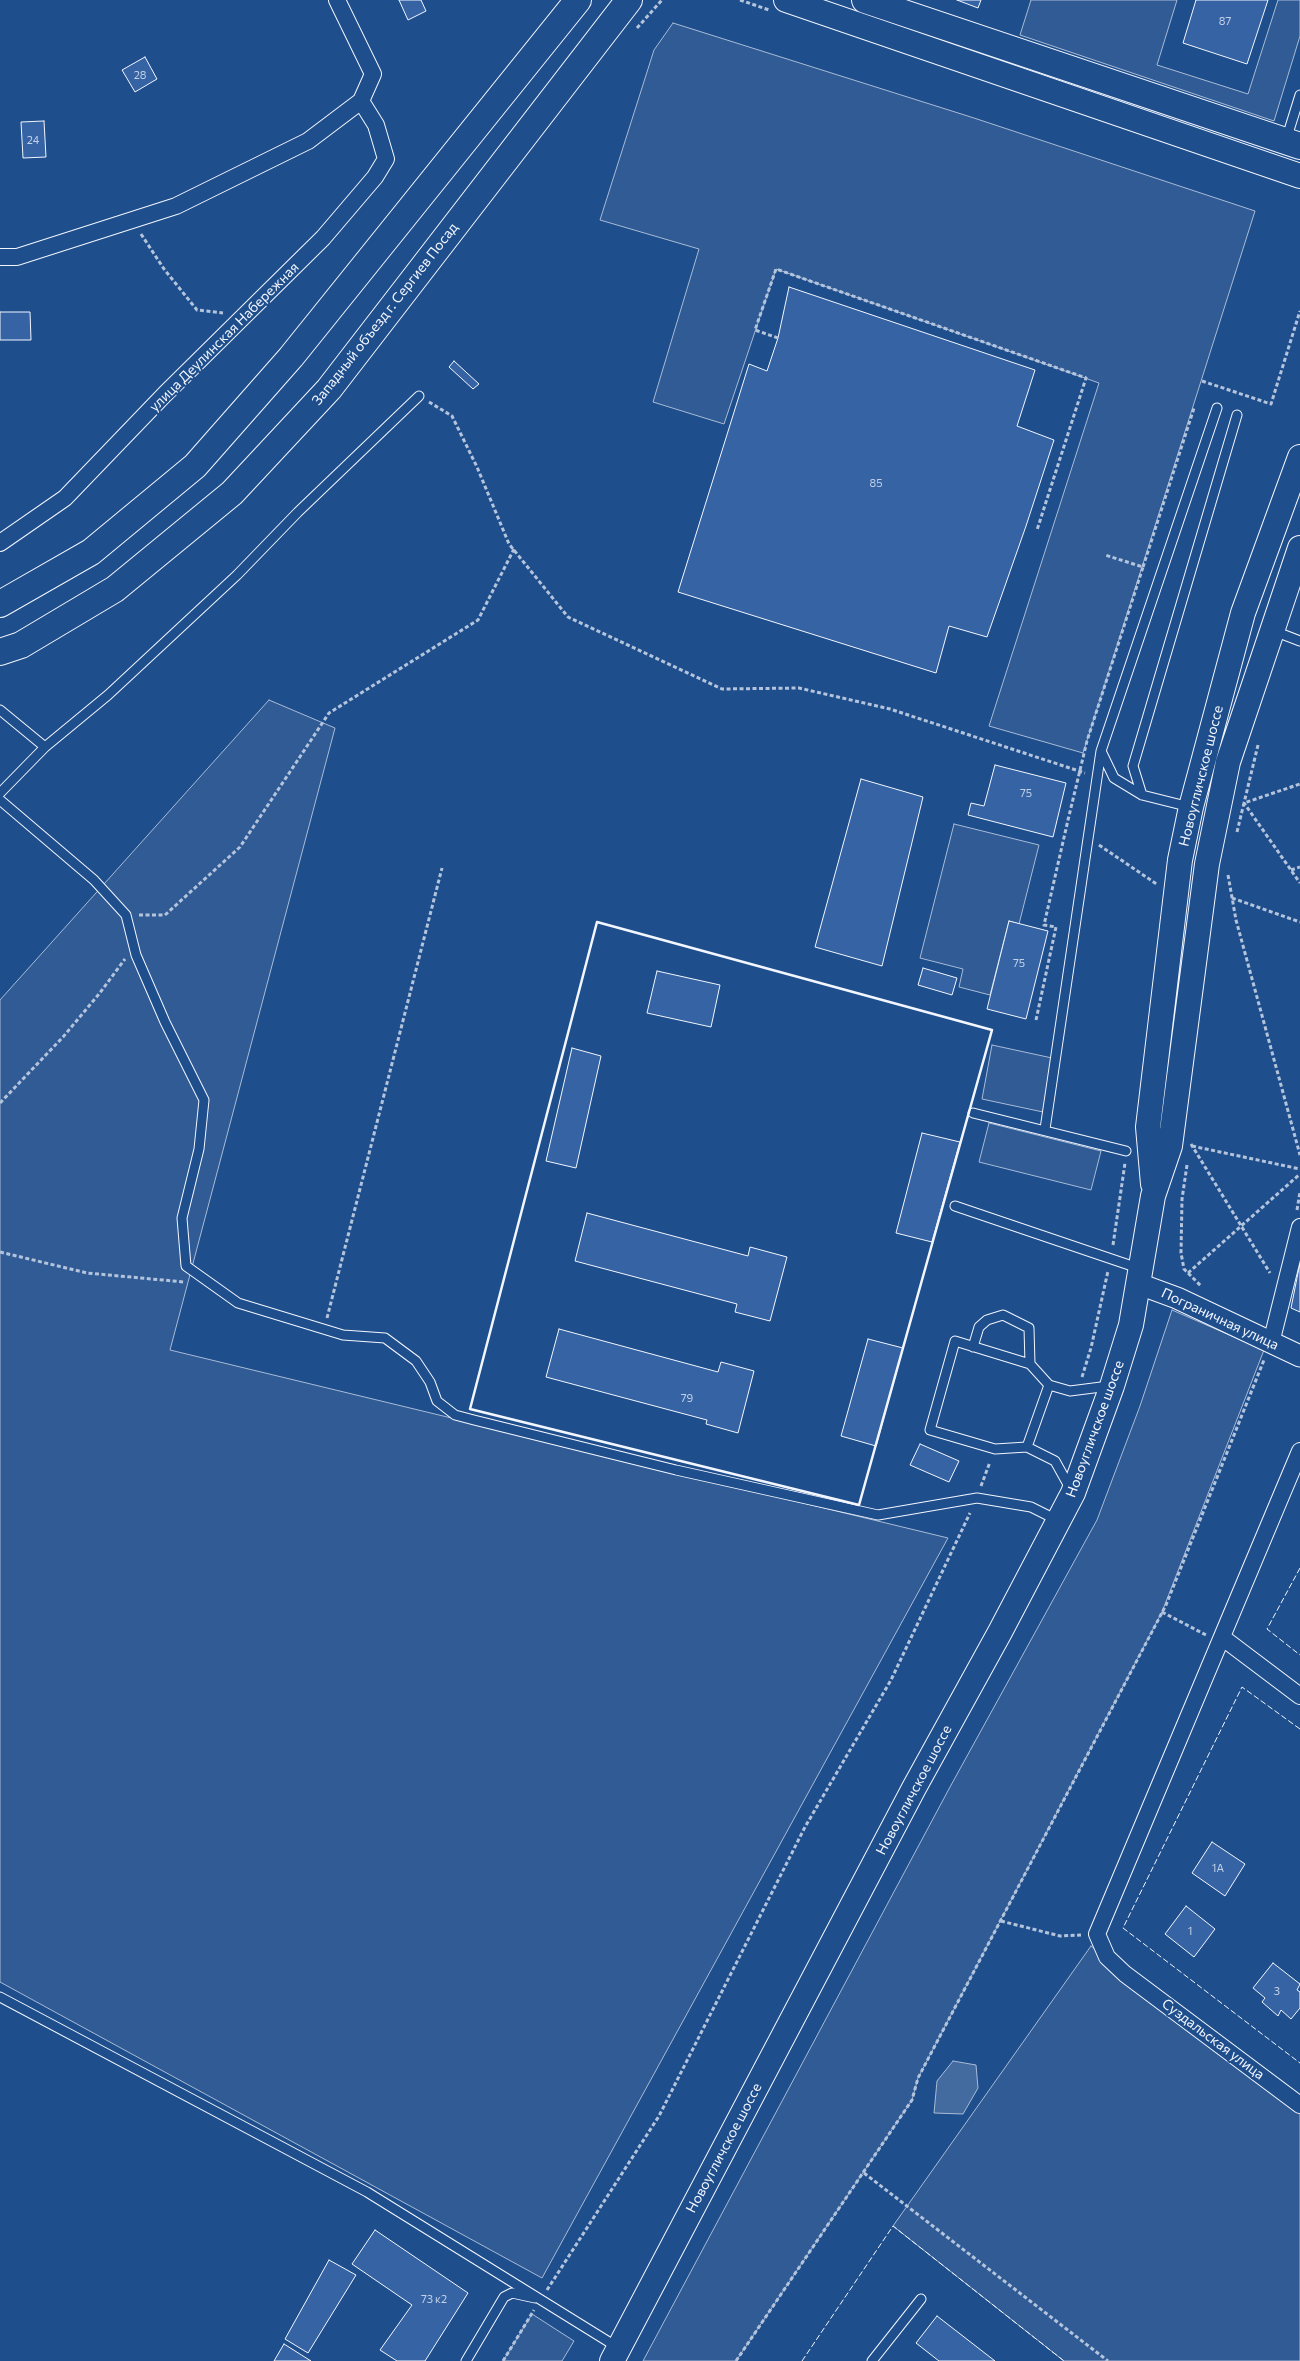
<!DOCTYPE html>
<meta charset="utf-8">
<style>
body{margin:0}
canvas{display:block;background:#1f4e8c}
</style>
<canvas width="1300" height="2361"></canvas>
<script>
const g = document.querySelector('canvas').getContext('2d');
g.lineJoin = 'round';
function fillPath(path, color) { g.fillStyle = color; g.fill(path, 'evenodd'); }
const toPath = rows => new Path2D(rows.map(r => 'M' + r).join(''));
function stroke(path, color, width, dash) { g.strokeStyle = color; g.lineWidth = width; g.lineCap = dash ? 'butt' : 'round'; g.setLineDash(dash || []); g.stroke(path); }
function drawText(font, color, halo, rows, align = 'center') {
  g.font = font + ' Commissioner,sans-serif'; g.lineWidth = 4; g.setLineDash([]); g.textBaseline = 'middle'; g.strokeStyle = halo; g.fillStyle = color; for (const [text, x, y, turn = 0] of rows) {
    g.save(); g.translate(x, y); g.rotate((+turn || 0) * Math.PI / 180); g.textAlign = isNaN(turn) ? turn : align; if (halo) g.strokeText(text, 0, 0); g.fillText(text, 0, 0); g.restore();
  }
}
const built = toPath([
 [1031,0,1177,0,1157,65,1248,94,1278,0,1300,0,1300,36,1274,121,1020,35,1031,0],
 [673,23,974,118,1255,211,1083,753,989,726,1099,383,776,269,724,424,653,402,699,249,600,220,654,50,673,23],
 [269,700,335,728,170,1350,948,1538,542,2278,0,1982,0,1000,269,700],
 [954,824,1039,845,1019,924,1009,921,990,995,959,987,963,969,920,958,954,824],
 [992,1045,1052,1058,1043,1112,982,1099,992,1045],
 [989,1123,1101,1151,1091,1190,979,1162,989,1123],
 [1172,1310,1264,1350,1162,1612,918,2078,912,2100,736,2361,643,2361,950,1787,1097,1520,1140,1406,1172,1310],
 [1091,1946,1300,2105,1300,2361,1064,2361,893,2226,1091,1946],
 [532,2314,574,2341,562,2361,503,2361,532,2314]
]);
fillPath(built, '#305b95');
stroke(built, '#a8bbd7', 1);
const water = toPath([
 [953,2061,976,2065,978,2088,963,2114,934,2113,937,2081,953,2061]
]);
fillPath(water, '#446ba0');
stroke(water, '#a8bbd7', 1);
const building = toPath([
 [399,0,421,0,426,11,408,20,399,0],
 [957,0,981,0,978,8,957,0],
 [1196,0,1268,0,1247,64,1183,43,1196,0],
 [145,57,157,79,135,92,122,70,145,57],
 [44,121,46,157,23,158,21,122,44,121],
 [789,287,1035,370,1017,426,1054,440,1026,526,987,637,949,626,936,673,678,592,749,364,767,371,778,338,789,287],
 [0,312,30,312,31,340,0,340,0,312],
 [454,361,479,384,473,389,449,367,454,361],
 [995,765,1066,783,1053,837,968,815,971,803,984,806,995,765],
 [861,779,923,797,882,966,815,947,861,779],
 [1009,921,1048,931,1026,1019,987,1009,1009,921],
 [923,968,957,978,952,995,918,985,923,968],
 [657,971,720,985,711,1027,647,1013,657,971],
 [572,1048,601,1056,576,1168,546,1161,572,1048],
 [922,1133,960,1142,932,1242,896,1233,922,1133],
 [587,1213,748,1256,750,1247,787,1257,770,1321,735,1312,737,1304,575,1261,587,1213],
 [1300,1263,1300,1312,1291,1308,1300,1263],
 [559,1329,718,1372,721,1362,754,1371,738,1433,706,1424,707,1420,546,1377,559,1329],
 [868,1339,903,1348,876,1446,841,1436,868,1339],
 [920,1444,959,1461,949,1482,910,1465,920,1444],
 [1212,1842,1245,1864,1225,1896,1192,1873,1212,1842],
 [1186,1906,1215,1929,1194,1957,1165,1934,1186,1906],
 [1273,1963,1300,1984,1297,1990,1300,1992,1300,2008,1291,2019,1281,2010,1278,2016,1262,2002,1265,1998,1253,1988,1273,1963],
 [375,2230,468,2293,425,2361,397,2361,380,2350,412,2305,352,2264,375,2230],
 [329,2260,356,2275,308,2353,285,2339,329,2260],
 [937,2316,995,2361,939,2361,916,2343,937,2316],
 [284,2344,311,2361,274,2361,284,2344]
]);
fillPath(building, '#3563a3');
stroke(building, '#f2f6ff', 1);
const service = toPath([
 [1286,140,1300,95],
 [1274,631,1300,641],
 [0,710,45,747],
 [0,793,45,747,108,695,237,575,298,512,419,396],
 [1142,795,1133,766,1237,415],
 [0,800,94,880,126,915,136,955,165,1022,204,1100,199,1149,182,1218,186,1266,238,1303,343,1335,385,1338,416,1361,430,1382,437,1401,455,1415,474,1420,676,1470,878,1515,977,1498,1031,1507,1057,1520],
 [1190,807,1142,795,1114,778,1101,751,1217,408],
 [973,1113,1126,1151],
 [1045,1129,1101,751],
 [955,1206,1141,1269],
 [973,1347,979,1327,987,1320,1003,1315,1029,1328,1030,1364],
 [1027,1447,995,1449,930,1430,955,1341,1030,1364,1049,1385],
 [1070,1488,1055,1461,1027,1447,1049,1385,1070,1391,1109,1386],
 [0,1997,367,2192,617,2347],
 [466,2361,504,2297,512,2293,535,2298],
 [872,2361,921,2299]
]);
const minor = toPath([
 [0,257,17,257,176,206,308,141,361,101,373,74,337,0],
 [0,543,65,498,165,394,323,238,375,177,386,159,376,125,361,101],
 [1271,1343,1300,1227],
 [1300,1451,1097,1934,1107,1957,1125,1974,1300,2105],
 [1223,1638,1300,1696]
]);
const tertiary = toPath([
 [1139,1284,1177,1298,1300,1356]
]);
const secondary = toPath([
 [786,0,1300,176],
 [1153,1184,1148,1127,1180,860,1191,807,1243,613,1300,457],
 [612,2361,914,1788,1000,1632,1073,1493,1112,1386,1131,1325,1153,1196,1170,1146,1207,864,1228,762,1300,548]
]);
const primary = toPath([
 [865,0,1300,146],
 [0,604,91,552,195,466,291,357,578,0],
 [0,652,21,645,115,589,232,493,329,389,629,0]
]);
stroke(service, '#f2f6ff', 11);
stroke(minor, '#f2f6ff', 18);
stroke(tertiary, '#f2f6ff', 23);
stroke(secondary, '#f2f6ff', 26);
stroke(primary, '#f2f6ff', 28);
stroke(toPath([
 [740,0,769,10],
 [637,28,662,0],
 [141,234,164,269,197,310,223,313],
 [778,338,755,330,776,269,1086,378,1037,530],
 [1202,381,1271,404,1300,311],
 [429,402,452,416,477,467,509,544,568,617,722,689,799,688,890,709,1085,773],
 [1143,567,1194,408],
 [1258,745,1244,803,1300,883],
 [1237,832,1244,803,1300,784],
 [1099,845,1158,885],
 [1291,870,1300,867],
 [1228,875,1236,920,1300,1155],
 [1232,898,1300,922],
 [139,915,165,915,240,847,329,713,478,620,514,549],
 [1036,1020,1056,927,1044,925,1068,820,1087,741,1143,567,1105,555],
 [0,1103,63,1037,99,994,125,959],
 [1191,1144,1270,1273],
 [1192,1146,1300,1169],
 [1187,1165,1182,1199,1181,1253,1184,1269,1201,1286],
 [1297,1210,1300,1192],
 [1113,1245,1125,1163],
 [0,1252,87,1273,184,1282],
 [1188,1273,1300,1174],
 [327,1318,442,868],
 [1082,1377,1091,1348,1108,1271],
 [981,1486,990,1462],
 [1162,1612,1206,1635],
 [1001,1921,1060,1936,1081,1935],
 [864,2173,1108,2361],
 [547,2290,659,2116,805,1827,891,1680,970,1513],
 [503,2361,534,2310],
 [736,2361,912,2100,918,2078,1166,1605,1264,1360]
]), '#b3c4dc', 3, [4, 2.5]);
stroke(service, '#1f4e8c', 9);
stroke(minor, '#1f4e8c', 16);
stroke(tertiary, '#1f4e8c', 21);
stroke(secondary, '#1f4e8c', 24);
stroke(primary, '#1f4e8c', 26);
stroke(toPath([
 [1300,1568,1267,1629,1300,1655],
 [1300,1729,1242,1687,1123,1928,1300,2063],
 [802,2361,893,2226,1064,2361]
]), '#f2f6ff', 1, [6, 2.5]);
stroke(toPath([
 [597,922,992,1030,859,1505,470,1409,597,922]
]), '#f2f6ff', 2.5);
drawText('11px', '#c3d1e8', null, [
 ["87",1225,21],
 ["28",140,75],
 ["24",33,140],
 ["85",876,483],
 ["75",1026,793],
 ["75",1019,963],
 ["79",687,1398],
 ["1А",1218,1868],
 ["1",1190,1931],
 ["3",1277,1991],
 ["73 к2",434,2299]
]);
drawText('14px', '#f2f6ff', '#1f4e8c', [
 ["Западный объезд г. Сергиев Посад",385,314,-52],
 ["улица Деулинская Набережная",224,337,-45],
 ["Новоугличское шоссе",1201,776,-76],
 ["Пограничная улица",1220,1319,25],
 ["Новоугличское шоссе",1095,1429,-70],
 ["Новоугличское шоссе",914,1790,-62],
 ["Суздальская улица",1213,2039,37],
 ["Новоугличское шоссе",724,2148,-62]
]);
</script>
